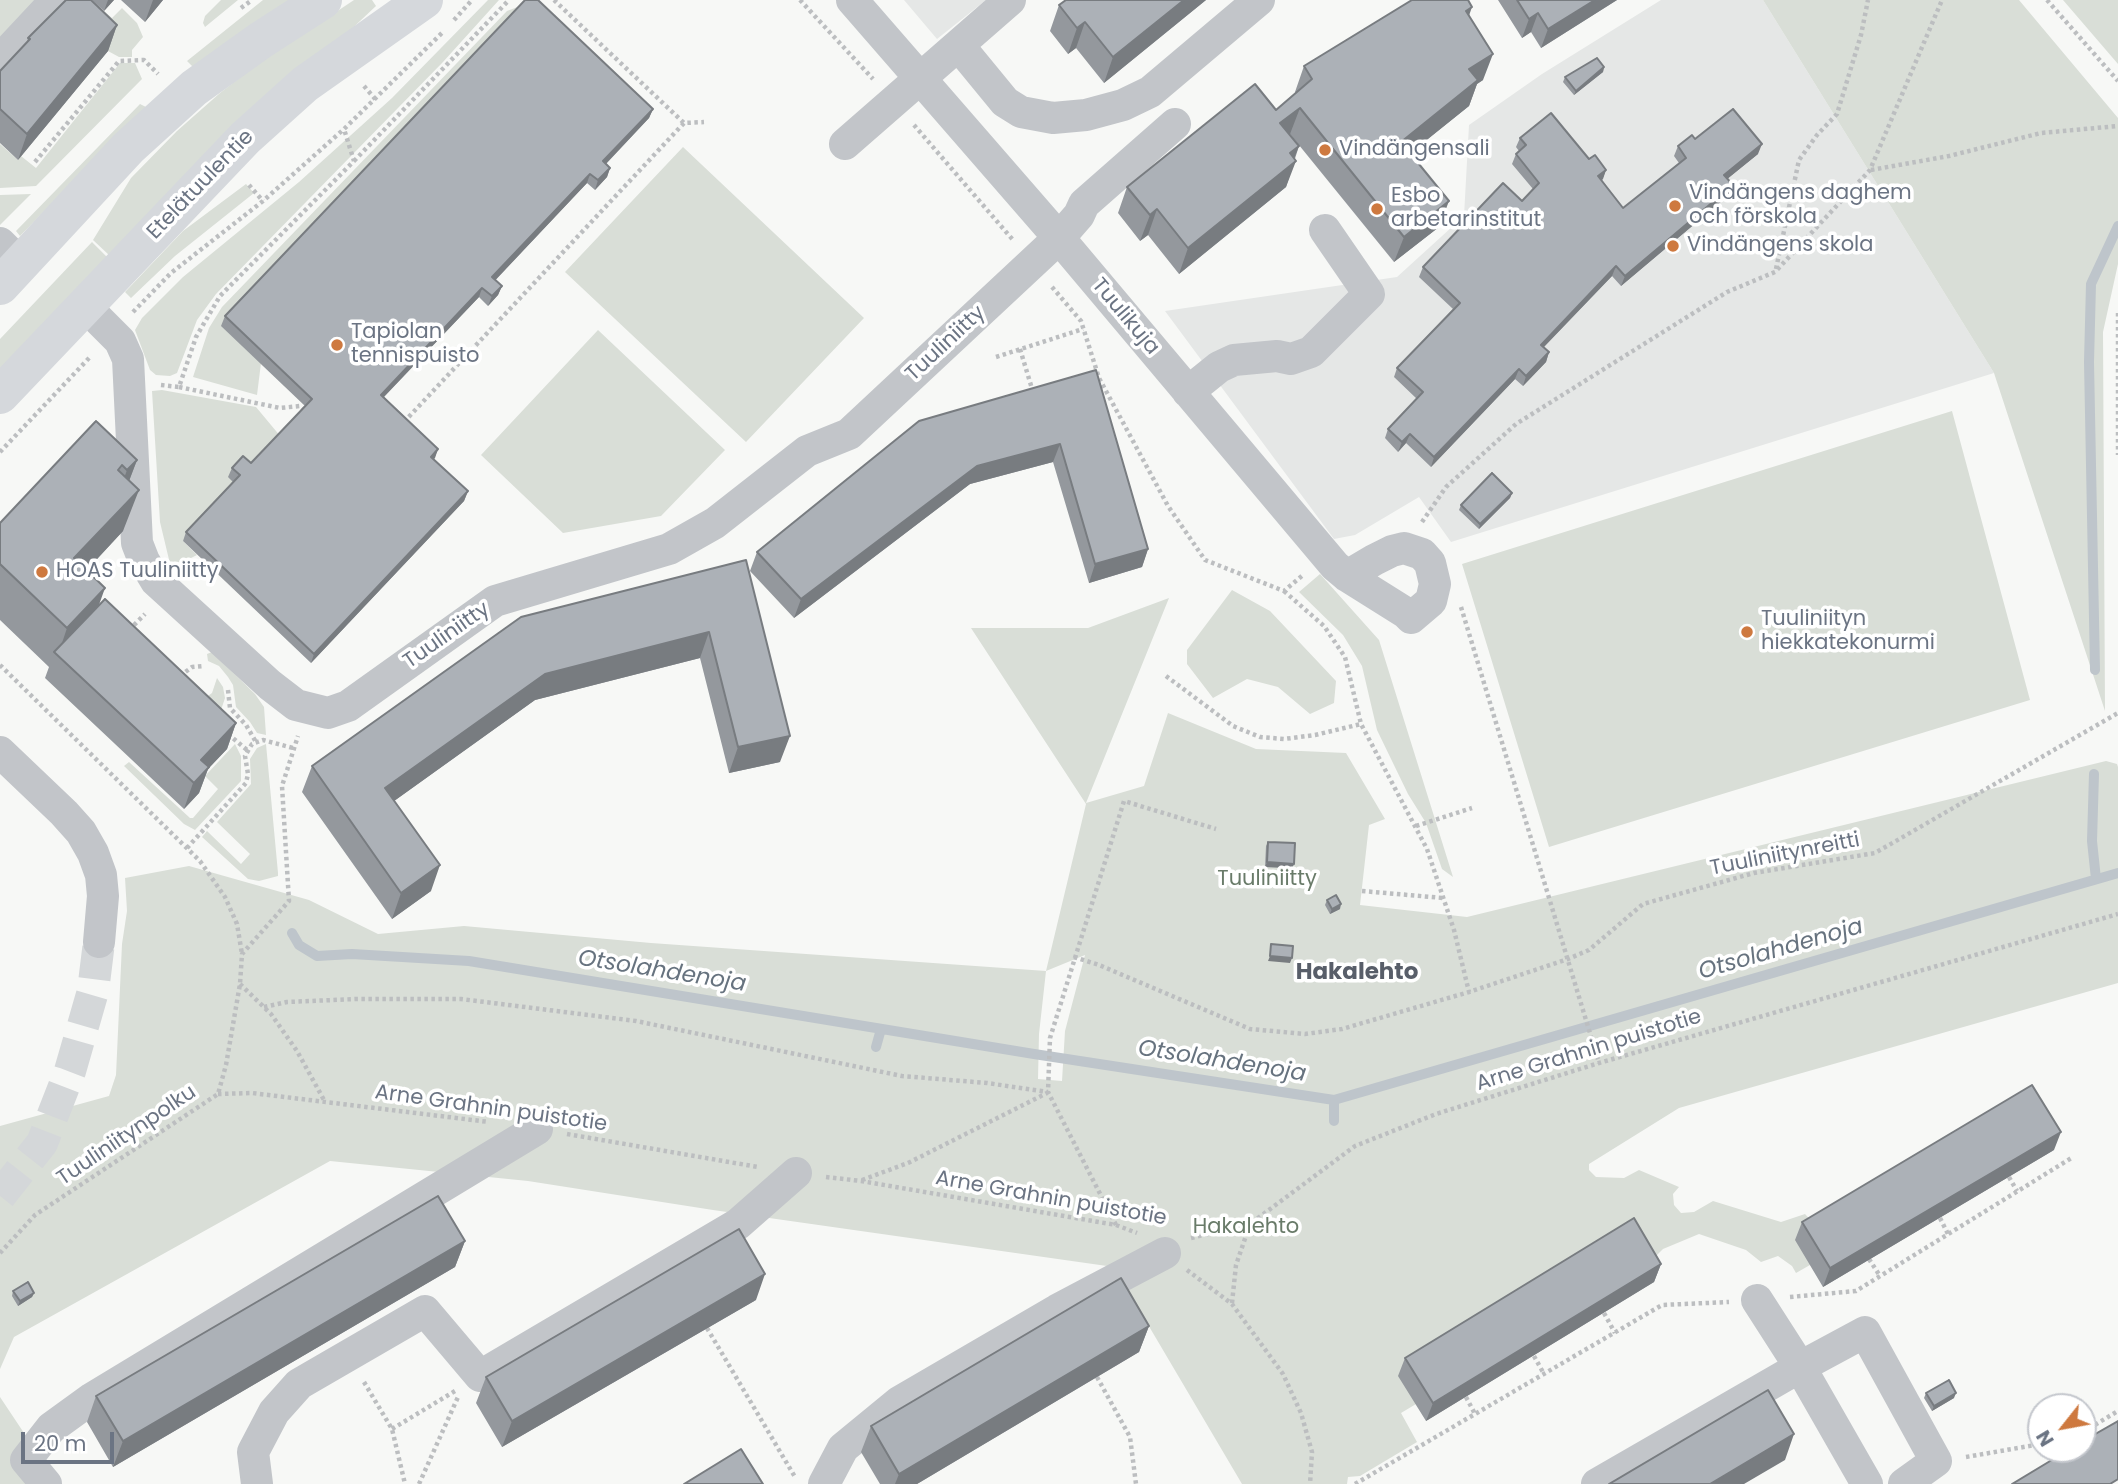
<!DOCTYPE html>
<meta charset="utf-8">
<style>
body{margin:0}
#map{position:relative;width:2118px;height:1484px;overflow:hidden;background:#f7f8f6;font-family:Poppins,sans-serif}
canvas{display:block}
.north{position:absolute;left:2027px;top:1393px;width:70px;height:70px;box-sizing:border-box;background:#fff;border:2px solid #c4c7cd;border-radius:50%;rotate:239deg;font-size:19px;font-weight:700;line-height:28px;text-align:center;color:#6b7483}
.north::after{content:'';display:block;margin:auto;width:24px;height:32px;background:#ce793f;clip-path:polygon(50% 0,100% 100%,50% 72%,0 100%)}
.scale{position:absolute;left:21px;top:1432px;width:93px;height:32px;box-sizing:border-box;border:4px solid #6b7483;border-top:0;padding-left:9px;font-size:21px;line-height:24px;white-space:nowrap;color:#6b7483;-webkit-text-stroke:5px #fff;paint-order:stroke}
</style>
<div id="map">
<canvas width="2118" height="1484"></canvas>
<div class="north">N</div>
<div class="scale">20 m</div>
</div>
<script>
const g = document.querySelector('canvas').getContext('2d');
g.lineJoin = 'round';
function fillPath(path, color) { g.fillStyle = color; g.fill(path, 'evenodd'); }
const toPath = rows => new Path2D(rows.map(r => 'M' + r).join(''));
function stroke(path, color, width, dash) { g.strokeStyle = color; g.lineWidth = width; g.lineCap = dash ? 'butt' : 'round'; g.setLineDash(dash || []); g.stroke(path); }
function drawText(font, color, halo, rows, align = 'center') {
  g.font = font + ' Poppins,sans-serif'; g.lineWidth = 7; g.setLineDash([]); g.textBaseline = 'middle'; g.strokeStyle = halo; g.fillStyle = color; for (const [text, x, y, turn = 0] of rows) {
    g.save(); g.translate(x, y); g.rotate((+turn || 0) * Math.PI / 180); g.textAlign = isNaN(turn) ? turn : align; if (halo) g.strokeText(text, 0, 0); g.fillText(text, 0, 0); g.restore();
  }
}
fillPath(toPath([
 [904,0,986,0,937,39],
 [1661,0,1763,0,1994,373,1451,542,1419,497,1355,535,1334,539,1165,311,1397,277,1464,216,1469,125,1542,74]
]), '#e5e7e6');
fillPath(toPath([
 [0,0,41,0,0,44],
 [221,0,238,0,205,27,203,23,205,16],
 [263,0,294,0,195,69,187,61],
 [354,0,372,0,376,6,110,256,93,240,131,178,177,131,220,93,255,66],
 [488,0,499,0,443,62,216,294,197,320,177,373,170,376,156,375,150,370,135,330,142,318,183,277,299,182,392,98],
 [1763,0,2019,0,2118,118,2118,264,2103,332,2105,711,1994,373],
 [2063,0,2118,0,2118,64],
 [528,3,222,326,261,363,257,395,193,377,209,328,222,307,507,11],
 [122,8,137,23,143,37,132,50,132,57,119,57,108,51,87,31,104,11,112,18],
 [120,63,135,63,142,79,36,186,0,188,0,144,18,160,21,156,36,168],
 [140,104,146,107,20,236,16,231],
 [683,147,864,318,746,442,565,272],
 [246,184,254,193,175,256,131,298,125,292,183,231],
 [31,194,0,225,0,195],
 [92,242,107,257,0,369,0,339],
 [598,330,725,450,661,516,563,533,481,455],
 [162,390,256,407,281,437,248,472,229,477,236,485,183,541,197,555,171,568,160,522,152,391],
 [1952,411,2030,700,1549,847,1462,564],
 [1320,574,1379,640,1453,877,1442,869,1426,823,1408,794,1377,730,1362,666,1343,635,1299,592],
 [1232,590,1270,611,1336,681,1334,703,1310,714,1278,687,1247,679,1213,698,1187,664,1187,650],
 [1169,598,1086,803,1144,786,1168,713,1256,749,1346,753,1385,819,1369,825,1360,905,1467,917,2106,761,2117,764,2118,767,2118,983,1679,1108,1589,1164,1589,1170,1596,1177,1624,1178,1639,1170,1679,1187,1673,1194,1674,1205,1681,1213,1694,1212,1713,1201,1781,1222,1805,1214,1817,1227,1810,1265,1796,1273,1792,1266,1778,1256,1761,1262,1746,1250,1699,1234,1663,1249,1645,1267,1401,1413,1417,1442,1360,1476,1348,1477,1347,1484,1242,1484,1114,1267,713,1210,528,1181,330,1161,14,1337,0,1369,0,1126,109,1096,116,1075,122,944,127,911,125,878,189,866,309,900,378,934,464,926,651,943,1046,971,1086,804,971,628,1088,628],
 [1085,955,1065,1031,1062,1081,1038,1079,1039,1034,1046,971],
 [212,652,255,694,264,707,266,735,257,733,250,722,236,707,233,685,228,677,219,666,208,661,207,654],
 [217,678,223,687,225,698,221,710,205,698,212,693],
 [235,744,241,756,241,781,195,830,184,824,124,766,129,762,190,818,193,818,218,789,205,776],
 [266,744,278,873,278,876,259,881,248,879,202,837,207,831,241,864,250,854,217,822,251,784,250,759,257,748],
 [0,1397,58,1484,0,1484]
]), '#d9ded7');
stroke(toPath([
 [2095,670,2089,362,2091,284,2118,226],
 [2094,774,2092,841,2096,879],
 [292,933,299,945,317,956,352,954,469,961,1034,1054,1334,1100,2118,873],
 [876,1047,881,1029],
 [1334,1100,1334,1121]
]), '#bec5cb', 10);
stroke(toPath([
 [0,1196,42,1143,70,1071,93,991,99,942]
]), '#d4d7d9', 32, [32, 16]);
stroke(toPath([
 [554,0,684,123],
 [800,0,873,79],
 [2047,0,2118,81],
 [241,8,252,0],
 [454,20,472,0],
 [364,86,376,100],
 [914,125,1013,240],
 [354,161,509,0],
 [35,162,119,61,144,60,158,74],
 [1871,170,1949,156,2041,133,2118,126],
 [249,185,263,201],
 [1776,269,1799,160,1817,135,1837,114,1861,35,1868,0],
 [1052,287,1081,321,1099,378,1168,506,1205,560,1284,591,1303,575],
 [133,312,171,273,263,201,344,129,443,32],
 [2118,313,2118,455],
 [1020,349,1033,392],
 [996,357,1083,329],
 [161,385,179,387,196,337,220,296,354,161,344,129],
 [179,387,280,408,300,406,305,411],
 [404,422,684,123,704,122],
 [0,452,91,356],
 [1422,522,1446,487,1516,424,1727,292,1775,272,1870,170,1942,0],
 [1284,591,1324,626,1345,657,1361,724,1427,849,1454,930,1469,992],
 [1461,607,1599,1063],
 [129,630,145,614],
 [0,665,200,861,225,897,237,924,242,954],
 [180,676,192,667,203,666],
 [1166,676,1233,726,1260,737,1284,739,1315,735,1361,724],
 [228,690,230,708,246,725,256,742],
 [228,734,247,750],
 [1416,826,1472,808],
 [187,848,246,783,248,774,245,756,252,744,263,740,293,748],
 [1362,891,1443,898],
 [1074,957,1099,965,1250,1029,1305,1034,1342,1029,1469,992,1568,959,1589,950,1643,904,1754,873,1875,853,2118,713],
 [240,984,271,1014,297,1051,324,1100],
 [264,1007,287,1002,356,999,461,999,636,1021,902,1076,987,1083,1048,1092],
 [218,1094,252,1093,489,1122],
 [567,1134,758,1167],
 [826,1177,861,1181,1116,1225,1137,1233],
 [2009,1177,2017,1191],
 [862,1180,908,1163,1047,1093],
 [1940,1218,1948,1234],
 [1116,1225,1048,1092,1050,1038,1124,801,1216,829],
 [1191,1238,1250,1224,1355,1146,1436,1114,1599,1063,2118,914],
 [0,1253,35,1215,218,1094,226,1065,240,984,242,954,289,901,282,786,298,736],
 [1869,1259,1880,1276],
 [1187,1270,1232,1304,1283,1374,1301,1413,1312,1452,1310,1484],
 [1790,1297,1856,1291,2073,1157],
 [1232,1303,1236,1265,1250,1224],
 [1604,1313,1615,1333],
 [707,1328,795,1477],
 [1534,1356,1544,1374],
 [1097,1377,1130,1437,1136,1484],
 [364,1382,392,1429,405,1484],
 [1466,1397,1475,1414],
 [392,1429,455,1391],
 [2083,1432,2118,1411],
 [1966,1457,2041,1444],
 [419,1484,458,1397],
 [1355,1484,1662,1305,1729,1302]
]), '#bcbec0', 4.5, [3.5, 3.5]);
stroke(toPath([
 [852,0,1059,238,1335,566,1347,576,1406,613,1411,618,1431,601,1435,584,1430,563,1422,554,1404,548,1392,551,1374,560,1347,576],
 [959,46,1005,102,1021,112,1053,118,1086,115,1123,105,1150,92,1259,0],
 [0,60,56,0],
 [845,144,1010,0],
 [0,243,21,264],
 [85,306,120,341,128,359,137,543,144,561,156,581,270,685,296,705,328,713,348,706,495,601,669,549,715,523,807,451,849,434,1059,238,1079,215,1084,204,1175,124],
 [1188,392,1219,367,1234,360,1277,356,1291,359,1311,352,1369,294,1325,230],
 [0,752,64,813,81,832,93,853,101,875,103,896,99,942],
 [46,1484,26,1460,51,1428,91,1399,537,1129],
 [257,1484,253,1452,274,1412,299,1384,425,1311,480,1376,738,1224,796,1173],
 [824,1484,843,1448,899,1402,1057,1310,1165,1253],
 [1597,1484,1800,1367,1757,1300],
 [1867,1484,1800,1367,1865,1332,1936,1461,1904,1484]
]), '#c2c5c9', 32);
stroke(toPath([
 [0,286,128,148,194,88,261,40,323,0],
 [0,395,245,138,305,84,424,0]
]), '#d5d8dc', 38);
fillPath(toPath([
 [92,0,114,0,104,11],
 [121,0,163,0,145,22],
 [1206,0,1104,83,1076,48,1068,54,1050,31,1059,5],
 [1498,0,1617,0,1541,48,1531,32,1522,38],
 [1469,16,1483,80,1477,84,1469,106,1410,153,1439,227,1394,262,1290,134,1289,134,1299,146,1286,187,1179,274,1148,235,1140,241,1118,213,1127,187,1276,110,1296,93,1295,92,1304,66],
 [117,25,108,51,18,160,0,143,0,71,27,43,28,38],
 [1604,67,1603,72,1574,95,1563,82,1565,77],
 [653,109,649,118,606,164,610,168,607,177,595,190,587,183,495,280,502,286,498,295,488,306,479,297,384,397,438,449,434,459,468,491,464,501,311,663,183,541,186,532,233,482,228,477,232,468,251,463,305,406,221,326,225,316],
 [1520,138,1589,159,1606,170,1602,180,1623,208,1679,163,1674,156,1678,146,1695,139,1758,154,1727,179,1733,185,1729,195,1621,286,1612,276,1544,347,1549,352,1546,362,1523,386,1515,379,1431,467,1406,443,1398,452,1385,438,1388,429,1417,399,1394,377,1397,368,1453,309,1419,277,1423,267,1522,201,1533,189,1512,164,1516,154,1519,151,1516,147],
 [1096,370,1148,549,1142,567,1089,583,1053,462,970,484,794,618,750,571,757,552],
 [96,421,137,460,129,481,123,531,86,571,99,605,236,723,227,749,208,769,199,793,184,809,45,678,49,667,0,620,0,523],
 [1512,493,1510,498,1479,529,1459,510,1461,505],
 [746,560,780,762,729,773,700,658,535,700,394,801,431,891,392,919,302,792,312,766],
 [1268,842,1294,864,1292,868,1265,867,1266,846],
 [1327,900,1340,909,1330,914,1325,905],
 [2054,1150,1823,1287,1795,1240,1802,1222],
 [465,1241,455,1267,113,1467,87,1422,96,1396],
 [1661,1264,1654,1282,1426,1421,1398,1376,1405,1358],
 [13,1291,34,1293,32,1297,18,1306,12,1296],
 [756,1300,502,1447,476,1403,486,1377],
 [1149,1326,1139,1352,917,1484,880,1484,861,1452,871,1426],
 [1926,1393,1954,1398,1932,1411,1924,1398]
]), '#94989d');
fillPath(toPath([
 [108,0,114,0,104,11],
 [153,0,163,0,145,22],
 [1184,0,1206,0,1104,83,1113,57],
 [1595,0,1617,0,1541,48,1548,29],
 [1472,7,1463,33,1466,11],
 [1538,13,1531,32,1522,38,1529,19],
 [1085,22,1076,48,1068,54,1077,28],
 [117,25,108,51,18,160,27,134],
 [1493,54,1483,80,1477,84,1469,106,1392,168,1401,142,1469,69],
 [1604,67,1603,72,1574,95,1576,91],
 [1300,108,1290,134,1271,149,1280,123],
 [653,109,649,118,599,171,603,161],
 [1762,144,1758,154,1721,184,1724,175],
 [1299,146,1292,164,1296,161,1286,187,1179,274,1188,248],
 [610,168,607,177,595,190,598,180],
 [1606,170,1603,179,1595,186,1598,176],
 [590,174,587,183,489,287,492,277],
 [1733,185,1729,195,1621,286,1625,276],
 [1449,201,1439,227,1394,262,1404,237],
 [1157,209,1148,235,1140,241,1150,215],
 [1616,266,1612,276,1537,354,1541,345],
 [502,286,498,295,488,306,492,296],
 [482,288,479,297,377,404,381,395],
 [1549,352,1546,362,1523,386,1526,376],
 [1519,369,1515,379,1431,467,1434,457],
 [1410,434,1406,443,1398,452,1402,442],
 [1060,444,1053,462,970,484,794,618,801,599,977,466],
 [438,449,435,458,427,466,431,457],
 [137,460,121,502,112,512,127,470],
 [139,490,123,531,59,600,74,558],
 [468,491,464,501,311,663,314,654],
 [1512,493,1510,498,1479,529,1480,524],
 [1148,549,1142,567,1089,583,1095,564],
 [105,588,90,630,58,655,67,628],
 [709,632,700,658,535,700,376,814,385,788,545,674],
 [236,723,227,749,208,769,199,793,184,809,201,760],
 [790,736,780,762,729,773,738,747],
 [1267,862,1294,864,1292,868,1265,867],
 [440,865,431,891,392,919,401,893],
 [1341,904,1340,909,1330,914,1332,909],
 [1270,956,1292,958,1290,963,1268,961],
 [2061,1132,2054,1150,1823,1287,1830,1268],
 [465,1241,455,1267,113,1467,123,1441],
 [1661,1264,1654,1282,1426,1421,1433,1403],
 [765,1274,756,1300,502,1447,512,1421],
 [34,1293,32,1297,18,1306,20,1301],
 [1149,1326,1139,1352,917,1484,895,1484,899,1474],
 [1956,1393,1954,1398,1932,1411,1934,1406],
 [1794,1434,1785,1460,1744,1484,1710,1484]
]), '#787c80');
const building = toPath([
 [66,0,91,0,117,25,27,134,0,109,0,71,30,39,28,38,66,0],
 [525,0,538,0,653,109,603,161,610,168,598,180,590,174,492,277,502,286,492,296,482,288,381,395,438,449,431,457,468,491,314,654,186,532,240,475,232,468,243,456,251,463,312,399,225,316,525,0],
 [1066,0,1184,0,1113,57,1085,22,1077,28,1059,5,1066,0],
 [1412,0,1468,0,1472,7,1466,11,1493,54,1469,69,1478,80,1401,142,1449,201,1404,237,1300,108,1280,123,1299,146,1290,153,1296,161,1188,248,1157,209,1150,215,1127,187,1255,84,1276,110,1312,79,1304,66,1412,0],
 [1517,0,1595,0,1548,29,1538,13,1529,19,1517,0],
 [1597,58,1604,67,1576,91,1565,77,1597,58],
 [1733,109,1762,144,1724,175,1733,185,1625,276,1616,266,1541,345,1549,352,1526,376,1519,369,1434,457,1410,434,1402,442,1388,429,1423,392,1397,368,1460,303,1423,267,1503,183,1522,201,1539,183,1516,154,1526,145,1520,138,1551,113,1589,159,1595,155,1606,170,1598,176,1623,208,1686,158,1678,146,1692,135,1695,139,1733,109],
 [1096,370,1148,549,1095,564,1060,444,977,466,801,599,757,552,919,421,1096,370],
 [96,421,137,460,127,470,122,465,118,470,139,490,74,558,105,588,67,628,0,564,0,523,96,421],
 [1492,473,1512,493,1480,524,1461,505,1492,473],
 [746,560,790,736,738,747,709,632,545,674,385,788,440,865,401,893,312,766,521,617,746,560],
 [105,599,236,723,201,760,209,767,194,783,54,652,105,599],
 [1268,842,1295,843,1294,864,1267,862,1268,842],
 [1336,895,1341,904,1332,909,1327,900,1336,895],
 [1271,944,1293,946,1292,958,1270,956,1271,944],
 [2032,1085,2061,1132,1830,1268,1802,1222,2032,1085],
 [438,1196,465,1241,123,1441,96,1396,438,1196],
 [1634,1218,1661,1264,1433,1403,1405,1358,1634,1218],
 [739,1229,765,1274,512,1421,486,1377,739,1229],
 [1121,1278,1149,1326,899,1474,871,1426,1121,1278],
 [28,1282,34,1293,20,1301,13,1291,28,1282],
 [1949,1380,1956,1393,1934,1406,1926,1393,1949,1380],
 [1768,1390,1794,1434,1710,1484,1609,1484,1768,1390],
 [2118,1421,2118,1479,2110,1484,2012,1484,2070,1449,2083,1449,2083,1441,2118,1421],
 [741,1449,763,1484,684,1484,741,1449]
]);
fillPath(building, '#acb1b7');
stroke(building, '#787c80', 2);
for (const [x, y, r, color] of [
 [1325,150,7,"#ce793f"],
 [1675,206,7,"#ce793f"],
 [1377,209,7,"#ce793f"],
 [1673,246,7,"#ce793f"],
 [337,345,7,"#ce793f"],
 [42,572,7,"#ce793f"],
 [1747,632,7,"#ce793f"]
]) { const dot = new Path2D(); dot.arc(x, y, r, 0, 2 * Math.PI); g.fillStyle = color; g.fill(dot); stroke(dot, '#fff', 2.5); }
drawText('21px', '#6b7483', '#fff', [
 ["Vindängensali",1339,150],
 ["Vindängens daghem",1689,194],
 ["och förskola",1689,218],
 ["Esbo",1391,197],
 ["arbetarinstitut",1391,221],
 ["Vindängens skola",1687,246],
 ["Tapiolan",351,333],
 ["tennispuisto",351,357],
 ["HOAS Tuuliniitty",56,572],
 ["Tuuliniityn",1761,620],
 ["hiekkatekonurmi",1761,644]
], 'left');
drawText('21px', '#6b7483', '#fff', [
 ["Etelätuulentie",201,185,-46],
 ["Tuulikuja",1125,317,50],
 ["Tuuliniitty",946,344,-43],
 ["Tuuliniitty",447,636,-35],
 ["Tuuliniitynreitti",1785,855,-11],
 ["Arne Grahnin puistotie",1589,1051,-17],
 ["Arne Grahnin puistotie",491,1109,8],
 ["Tuuliniitynpolku",127,1136,-34],
 ["Arne Grahnin puistotie",1051,1199,10]
]);
drawText('21px', '#697b69', '#fff', [
 ["Tuuliniitty",1267,880],
 ["Hakalehto",1246,1228]
]);
drawText('italic 23px', '#67737f', '#fff', [
 ["Otsolahdenoja",1781,950,-16],
 ["Otsolahdenoja",662,972,9],
 ["Otsolahdenoja",1222,1062,9]
]);
drawText('bold 23px', '#585e69', '#fff', [
 ["Hakalehto",1357,973]
]);
</script>
